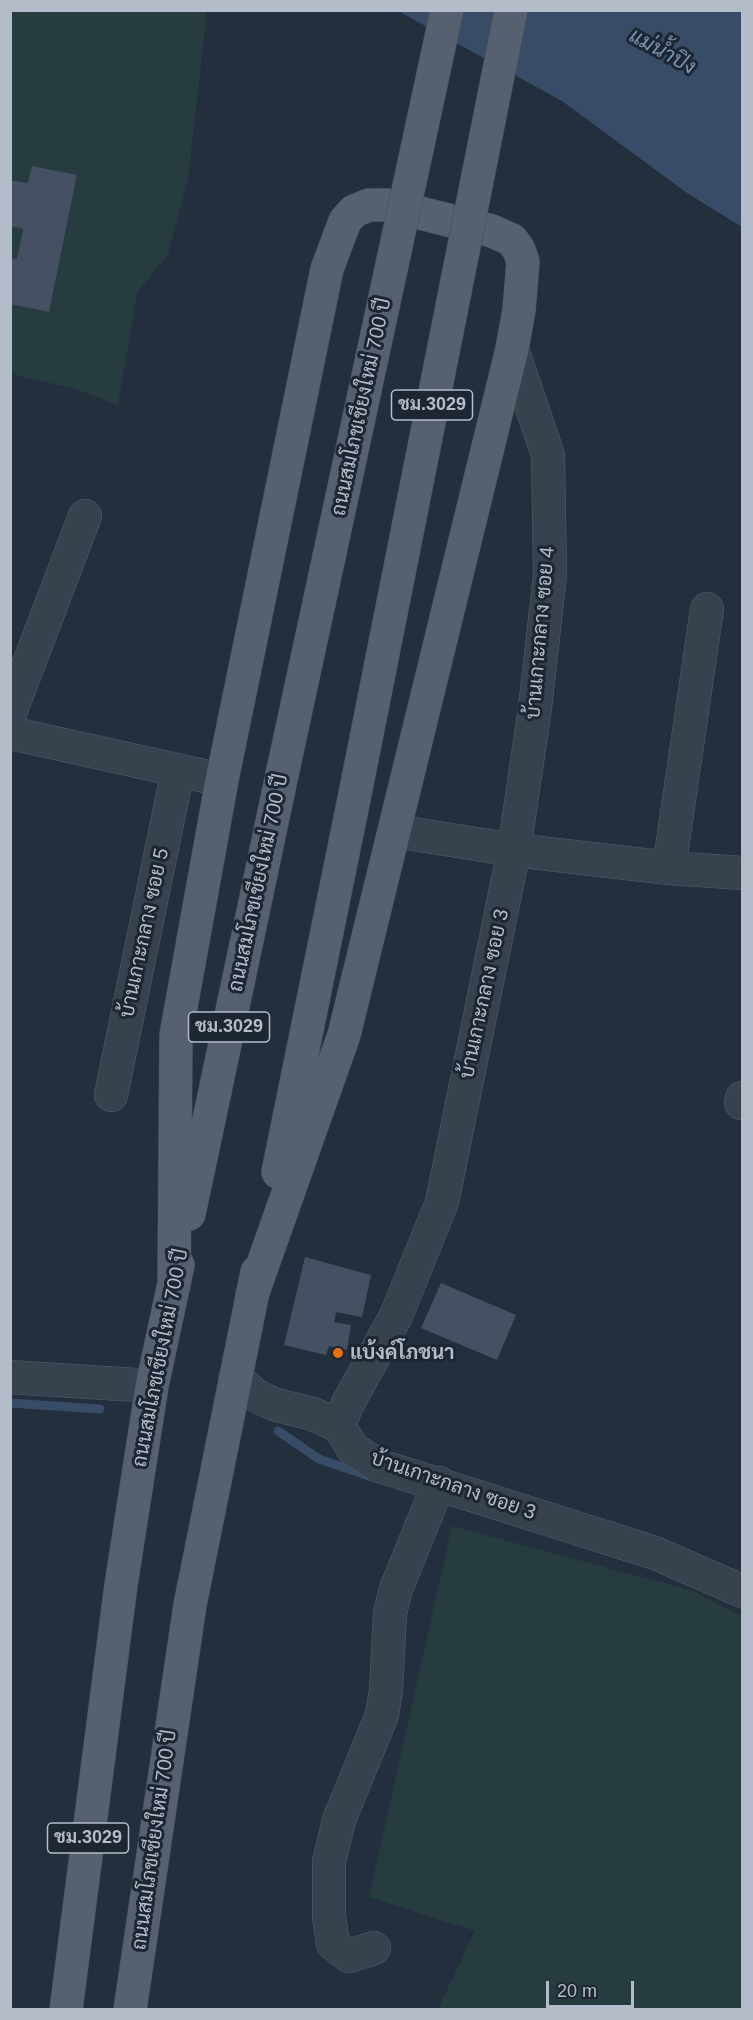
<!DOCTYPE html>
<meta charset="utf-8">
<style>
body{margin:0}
#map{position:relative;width:753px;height:2020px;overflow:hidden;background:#242f3e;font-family:Arial,sans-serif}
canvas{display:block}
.frame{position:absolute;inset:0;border:12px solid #b4bcc9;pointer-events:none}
.scale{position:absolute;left:546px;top:1981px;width:88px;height:27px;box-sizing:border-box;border:3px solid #b4bcc9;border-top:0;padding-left:8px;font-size:18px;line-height:21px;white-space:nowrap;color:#b4bcc9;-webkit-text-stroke:4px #1d2633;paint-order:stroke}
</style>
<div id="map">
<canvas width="753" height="2020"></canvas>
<div class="frame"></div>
<div class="scale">20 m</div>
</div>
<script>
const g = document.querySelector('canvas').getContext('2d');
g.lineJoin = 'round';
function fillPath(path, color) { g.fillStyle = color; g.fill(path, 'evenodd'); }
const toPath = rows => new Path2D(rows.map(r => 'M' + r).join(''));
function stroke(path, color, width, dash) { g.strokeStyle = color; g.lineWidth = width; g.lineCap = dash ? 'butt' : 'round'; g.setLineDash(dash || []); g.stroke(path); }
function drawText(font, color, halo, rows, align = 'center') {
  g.font = font + ' Arial,Sarabun,sans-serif'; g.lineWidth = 6; g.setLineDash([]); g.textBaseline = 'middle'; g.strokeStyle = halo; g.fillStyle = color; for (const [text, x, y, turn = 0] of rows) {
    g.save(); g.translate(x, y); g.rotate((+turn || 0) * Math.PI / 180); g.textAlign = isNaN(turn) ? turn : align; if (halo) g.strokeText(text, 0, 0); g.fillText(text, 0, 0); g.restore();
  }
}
fillPath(toPath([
 [11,11,207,11,188,179,168,254,137,293,118,405,76,389,11,374,11,304,49,311,77,176,32,166,28,183,11,180],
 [10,226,23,229,17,259,11,258],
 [452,1526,690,1590,742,1616,742,2009,438,2009,475,1931,369,1897]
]), '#263c3f');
fillPath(toPath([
 [398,11,742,11,742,227,687,193,562,101]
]), '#394c67');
stroke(toPath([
 [10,1403,100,1409],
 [278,1431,319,1459,369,1476]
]), '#394c67', 9);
fillPath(toPath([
 [32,166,77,175,49,312,10,304,10,258,17,259,23,229,10,226,10,180,28,183],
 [305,1257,371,1275,362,1317,336,1312,334,1322,351,1325,347,1350,329,1346,326,1355,284,1345],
 [441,1283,516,1315,497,1360,421,1328]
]), '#455162');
const minor = toPath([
 [512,349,548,455,550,575,535,708,514,850,442,1202,396,1316,347,1405,339,1426,353,1449,377,1465,655,1553,742,1591],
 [10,713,85,516],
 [10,733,222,780],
 [395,831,514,850,669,868,742,873],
 [669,868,707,609],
 [111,1095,178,770],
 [741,1103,742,1098],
 [10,1377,152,1386],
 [235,1378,255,1395,276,1405,313,1414,339,1426],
 [374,1948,349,1956,333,1944,329,1917,329,1862,339,1820,382,1715,386,1690,390,1613,396,1589,439,1483]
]);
const major = toPath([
 [278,1172,354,799],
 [189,1214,283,770],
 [174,1285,176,1035,222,780,327,269,345,221,354,211,369,205,388,205,492,231,512,240,519,250,523,262,519,310,512,349,344,1035,252,1295],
 [66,2010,121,1585,152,1386,178,1265],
 [130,2010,190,1605,257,1272]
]);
stroke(minor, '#565f6c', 34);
stroke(major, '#414a57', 34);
stroke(minor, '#38414e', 33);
stroke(major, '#56606e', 33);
const majorBridge = toPath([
 [283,770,447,10],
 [354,799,511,10]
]);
stroke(majorBridge, '#414a57', 34, []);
stroke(majorBridge, '#56606e', 33);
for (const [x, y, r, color] of [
 [338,1353,6,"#e8710a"]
]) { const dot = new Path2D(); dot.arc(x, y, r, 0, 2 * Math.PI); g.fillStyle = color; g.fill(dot); stroke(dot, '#1d2633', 2); }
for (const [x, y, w] of [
 [432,405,81],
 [229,1027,81],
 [88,1838,81]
]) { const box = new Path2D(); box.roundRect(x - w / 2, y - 15, w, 30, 4.5); g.fillStyle = '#1d2633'; g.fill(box); stroke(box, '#b4bcc9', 1.5); }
drawText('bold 18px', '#b4bcc9', null, [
 ["ชม.3029",432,405],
 ["ชม.3029",229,1027],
 ["ชม.3029",88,1838]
]);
drawText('20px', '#b4bcc9', '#1d2633', [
 ["ถนนสมโภชเชียงใหม่ 700 ปี",362,407,-78],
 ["บ้านเกาะกลาง ซอย 4",541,633,-85],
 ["ถนนสมโภชเชียงใหม่ 700 ปี",259,883,-78],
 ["บ้านเกาะกลาง ซอย 5",145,933,-78],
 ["บ้านเกาะกลาง ซอย 3",485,994,-78],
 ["ถนนสมโภชเชียงใหม่ 700 ปี",161,1358,-79],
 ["บ้านเกาะกลาง ซอย 3",453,1486,19],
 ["ถนนสมโภชเชียงใหม่ 700 ปี",155,1840,-82]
]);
drawText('bold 20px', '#b4bcc9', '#1d2633', [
 ["แบ้งค์โภชนา",350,1353]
], 'left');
drawText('italic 21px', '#7c92b1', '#1d2633', [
 ["แม่น้ำปิง",662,52,29]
]);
</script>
